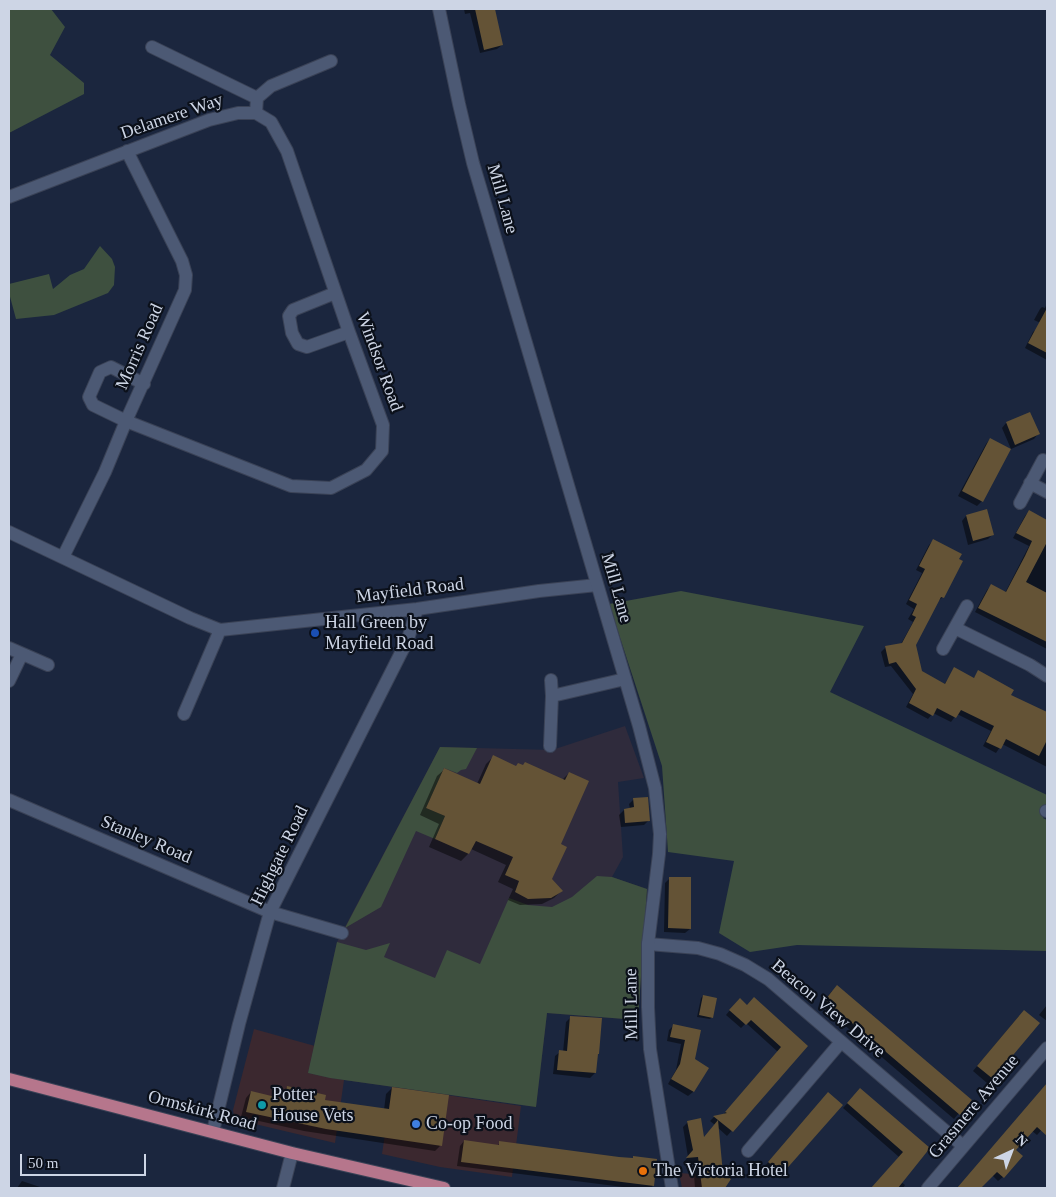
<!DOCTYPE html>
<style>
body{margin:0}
#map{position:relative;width:1056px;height:1197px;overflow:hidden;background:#1b263e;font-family:"Times New Roman",serif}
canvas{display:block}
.frame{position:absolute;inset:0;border:10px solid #cdd5e5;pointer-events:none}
.north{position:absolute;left:986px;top:1127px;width:50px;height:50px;-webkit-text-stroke:4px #0b101a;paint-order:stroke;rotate:43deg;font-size:14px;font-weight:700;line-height:20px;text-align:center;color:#cdd5e5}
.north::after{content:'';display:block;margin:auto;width:18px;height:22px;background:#cdd5e5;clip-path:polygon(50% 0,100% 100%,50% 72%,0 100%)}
.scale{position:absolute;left:20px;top:1154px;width:126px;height:22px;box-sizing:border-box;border:2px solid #cdd5e5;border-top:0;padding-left:6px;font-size:15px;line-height:18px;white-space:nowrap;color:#cdd5e5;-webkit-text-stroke:4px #0b101a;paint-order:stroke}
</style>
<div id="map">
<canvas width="1056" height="1197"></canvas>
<div class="frame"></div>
<div class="north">N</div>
<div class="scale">50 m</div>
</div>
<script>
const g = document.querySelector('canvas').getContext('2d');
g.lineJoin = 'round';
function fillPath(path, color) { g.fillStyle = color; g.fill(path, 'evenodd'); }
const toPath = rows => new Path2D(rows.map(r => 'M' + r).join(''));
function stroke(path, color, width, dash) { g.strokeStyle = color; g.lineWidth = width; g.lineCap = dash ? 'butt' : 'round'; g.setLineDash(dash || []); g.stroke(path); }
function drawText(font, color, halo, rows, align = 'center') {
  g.font = font + ' "Times New Roman",serif'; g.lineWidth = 4.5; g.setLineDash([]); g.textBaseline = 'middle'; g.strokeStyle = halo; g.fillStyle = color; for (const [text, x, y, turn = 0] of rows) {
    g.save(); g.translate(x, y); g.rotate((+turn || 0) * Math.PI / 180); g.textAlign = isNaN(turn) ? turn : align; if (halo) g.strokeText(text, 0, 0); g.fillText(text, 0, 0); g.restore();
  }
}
fillPath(toPath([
 [254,1029,315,1046,309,1073,344,1080,335,1143,238,1120,234,1116,233,1110],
 [392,1087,521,1106,512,1177,440,1167,382,1154],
 [679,1173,706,1175,727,1188,682,1188]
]), '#3b282f');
fillPath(toPath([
 [625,726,644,778,618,782,623,857,612,877,647,889,638,1020,547,1013,536,1107,330,1078,308,1073,337,942,440,747,552,750]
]), '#2f2b3c');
fillPath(toPath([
 [15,9,51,9,65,27,50,55,84,83,84,94,9,133,9,10],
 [100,246,112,259,115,267,114,285,108,293,54,315,16,319,9,293,9,284,49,274,53,289,70,275,84,269],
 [681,591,864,626,830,692,1047,795,1047,808,1043,818,1047,820,1047,951,797,945,750,952,719,933,734,861,668,852,662,766,609,604],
 [440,747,477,748,466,769,461,770,457,773,444,768,426,808,445,816,435,839,416,831,381,907,345,928],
 [597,876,612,877,647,889,638,1020,547,1013,536,1107,330,1078,308,1073,337,942,366,950,390,943,384,957,435,978,447,950,480,964,509,898,528,905,552,907,572,897]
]), '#3e503f');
fillPath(toPath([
 [464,9,490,9,502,45,497,49,480,53,470,13,465,14],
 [1047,303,1047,323,1045,325,1034,320,1040,309,1042,307,1045,308],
 [1038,328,1047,333,1047,360,1025,348,1033,332],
 [1006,423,1038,434,1034,439,1011,449,1002,428],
 [990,439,982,501,977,506,958,496,986,444],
 [986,511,993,534,988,539,968,545,962,521,966,516],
 [1029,511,1047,521,1047,649,975,612,987,590,991,586,1005,593,1029,546,1013,538,1025,516],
 [933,541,943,597,938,601,915,645,921,672,944,685,954,669,973,679,979,672,1009,695,1047,715,1047,767,1002,744,996,753,983,746,991,731,957,714,951,722,933,713,928,719,906,707,913,694,891,666,885,667,881,652,886,647,901,644,913,622,908,619,914,609,906,604,922,573,916,570,929,545],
 [493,757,515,767,562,780,569,773,559,845,551,880,561,891,554,898,542,904,520,905,508,900,513,889,498,882,506,865,471,849,468,854,461,861,429,847,439,824,420,815,437,776,445,769,477,784,486,764],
 [634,799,649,820,644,825,621,827,619,815,624,810,630,809,629,804],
 [670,878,690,929,685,933,664,932,665,883],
 [832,991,970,1100,954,1119,821,1005],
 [703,996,712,1017,710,1019,697,1017,701,998],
 [735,1004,747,1006,806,1046,727,1136,717,1127,722,1175,729,1180,724,1188,695,1188,693,1162,683,1163,688,1157,683,1127,688,1122,703,1139,715,1125,710,1121,714,1117,723,1115,778,1052,746,1023,741,1028,726,1015],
 [1047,1005,1047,1021,1039,1015],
 [1019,1016,1038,1024,987,1083,973,1071],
 [571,1017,598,1054,596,1056,595,1073,590,1078,553,1074,555,1056,560,1052,563,1052,566,1022],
 [674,1025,700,1031,694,1060,707,1068,693,1092,688,1096,668,1084,676,1070,681,1044,667,1041,669,1030],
 [287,1087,324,1101,384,1110,386,1094,392,1088,440,1146,435,1151,304,1131,241,1117,246,1098,251,1092,280,1099,282,1093],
 [1047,1089,1047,1124,1037,1135,1032,1131,1014,1150,1003,1177,998,1181,992,1175,980,1188,958,1188,1037,1096,1043,1094],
 [855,1095,929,1149,901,1182,905,1185,903,1188,872,1188,899,1157,843,1108],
 [824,1099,781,1173,777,1178,764,1167],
 [464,1141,497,1146,500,1143,631,1159,633,1158,653,1186,650,1188,631,1188,457,1166,460,1146],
 [22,1181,43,1188,17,1188]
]), '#0007');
fillPath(toPath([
 [475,9,495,9,503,45,484,50],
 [1047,308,1047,353,1028,343],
 [1030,412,1040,434,1015,445,1006,422],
 [990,438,1011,449,983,502,962,491],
 [987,509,994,535,973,541,966,515],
 [1029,510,1047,520,1047,542,1026,582,1047,593,1047,642,978,608,991,584,1006,592,1025,556,1032,541,1016,533],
 [933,539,962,554,959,559,963,561,944,598,941,597,916,645,922,671,945,684,954,667,974,678,978,670,1014,690,1011,695,1047,712,1047,740,1039,756,1006,739,1001,749,986,742,994,726,961,710,956,718,937,708,933,716,909,703,916,689,896,662,889,664,885,646,902,643,916,617,912,615,917,604,909,600,925,569,919,566],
 [493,755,516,766,518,763,523,765,525,762,565,780,569,772,589,781,561,844,567,847,552,879,563,891,551,898,528,899,515,892,519,881,505,875,513,857,476,841,469,854,435,839,445,816,426,808,444,768,480,784],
 [648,797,650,821,625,823,624,809,634,807,633,798],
 [669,877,691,877,691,929,668,928],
 [837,985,972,1100,960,1115,825,1000],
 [703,995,717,998,713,1018,699,1015],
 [754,997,808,1046,733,1132,713,1116,727,1113,725,1112,781,1047,751,1020,746,1025,729,1010,740,998,747,1005],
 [1024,1010,1040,1023,993,1079,977,1066],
 [570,1016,602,1018,599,1054,598,1054,596,1073,557,1070,559,1050,567,1051],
 [673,1024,701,1030,695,1059,709,1068,694,1092,671,1079,680,1064,685,1040,670,1037],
 [1047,1083,1047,1136,1037,1127,1016,1150,1023,1156,1004,1178,997,1172,981,1188,957,1188],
 [287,1086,326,1095,325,1100,389,1109,392,1087,449,1095,442,1146,326,1129,246,1112,251,1091,284,1099],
 [860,1088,930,1148,898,1188,871,1188,903,1152,847,1103],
 [828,1092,843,1105,782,1174,768,1162],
 [701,1118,704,1137,718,1120,723,1174,731,1179,725,1188,702,1188,698,1157,686,1158,693,1150,687,1121],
 [464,1140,499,1145,499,1141,619,1157,633,1158,633,1156,657,1159,654,1186,461,1162]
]), '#645336');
const minor = toPath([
 [152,47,257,98],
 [9,197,209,120,238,113,256,113,257,98,271,86,331,61],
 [335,293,293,310,289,316,292,333,298,344,307,347,349,332],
 [144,384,111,367,100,372,89,397,93,405,126,421,291,486,331,488,366,470,382,451,383,425,349,332,287,151,271,122,256,113],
 [1030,483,1047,492],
 [1020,503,1043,460],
 [9,532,190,618,220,630,417,609,539,591,597,585],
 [63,557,105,472,126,421,185,290,186,275,182,261,127,151],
 [955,628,1030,665,1047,676],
 [9,648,48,665],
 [943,649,967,606],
 [551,680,552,696],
 [9,681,22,654],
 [184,714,220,630],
 [550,746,552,696,625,679],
 [9,800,270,912,342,933],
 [1046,811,1047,811],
 [648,944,698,948,720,954,745,965,768,979,963,1146],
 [213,1131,239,1024,270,912,408,639,417,609],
 [748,1151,841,1042],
 [283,1188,292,1153],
 [928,1188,1047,1048]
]);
const tertiary = toPath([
 [439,9,459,104,473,163,639,726,655,788,660,834,659,854,648,944,648,1007,650,1049,672,1188]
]);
const primary = toPath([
 [9,1079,292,1153,444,1188]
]);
stroke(minor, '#3a4256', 14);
stroke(tertiary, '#3a4256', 14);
stroke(primary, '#3a4256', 14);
stroke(minor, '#4c5974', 12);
stroke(tertiary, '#4c5974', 12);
stroke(primary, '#b6768c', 12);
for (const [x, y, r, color] of [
 [315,633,5,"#1a4fb4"],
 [262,1105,5,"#0f9aa8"],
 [416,1124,5,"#3f7fe0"],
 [643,1171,5,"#e8710a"]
]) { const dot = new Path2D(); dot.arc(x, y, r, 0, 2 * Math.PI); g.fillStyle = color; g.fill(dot); stroke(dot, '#0b101a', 2); }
drawText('18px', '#cdd5e5', '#0b101a', [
 ["Delamere Way",172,117,-19],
 ["Mill Lane",502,199,74],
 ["Morris Road",140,347,-66],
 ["Windsor Road",379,362,70],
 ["Mill Lane",616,588,74],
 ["Mayfield Road",410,591,-7],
 ["Stanley Road",146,840,23],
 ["Highgate Road",280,856,-64],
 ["Mill Lane",632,1004,-91],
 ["Beacon View Drive",828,1009,40],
 ["Grasmere Avenue",974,1107,-50],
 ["Ormskirk Road",202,1111,15]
]);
drawText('18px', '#cdd5e5', '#0b101a', [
 ["Hall Green by",325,623],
 ["Mayfield Road",325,644],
 ["Potter",272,1095],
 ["House Vets",272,1116],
 ["Co-op Food",426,1124],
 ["The Victoria Hotel",653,1171]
], 'left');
</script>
